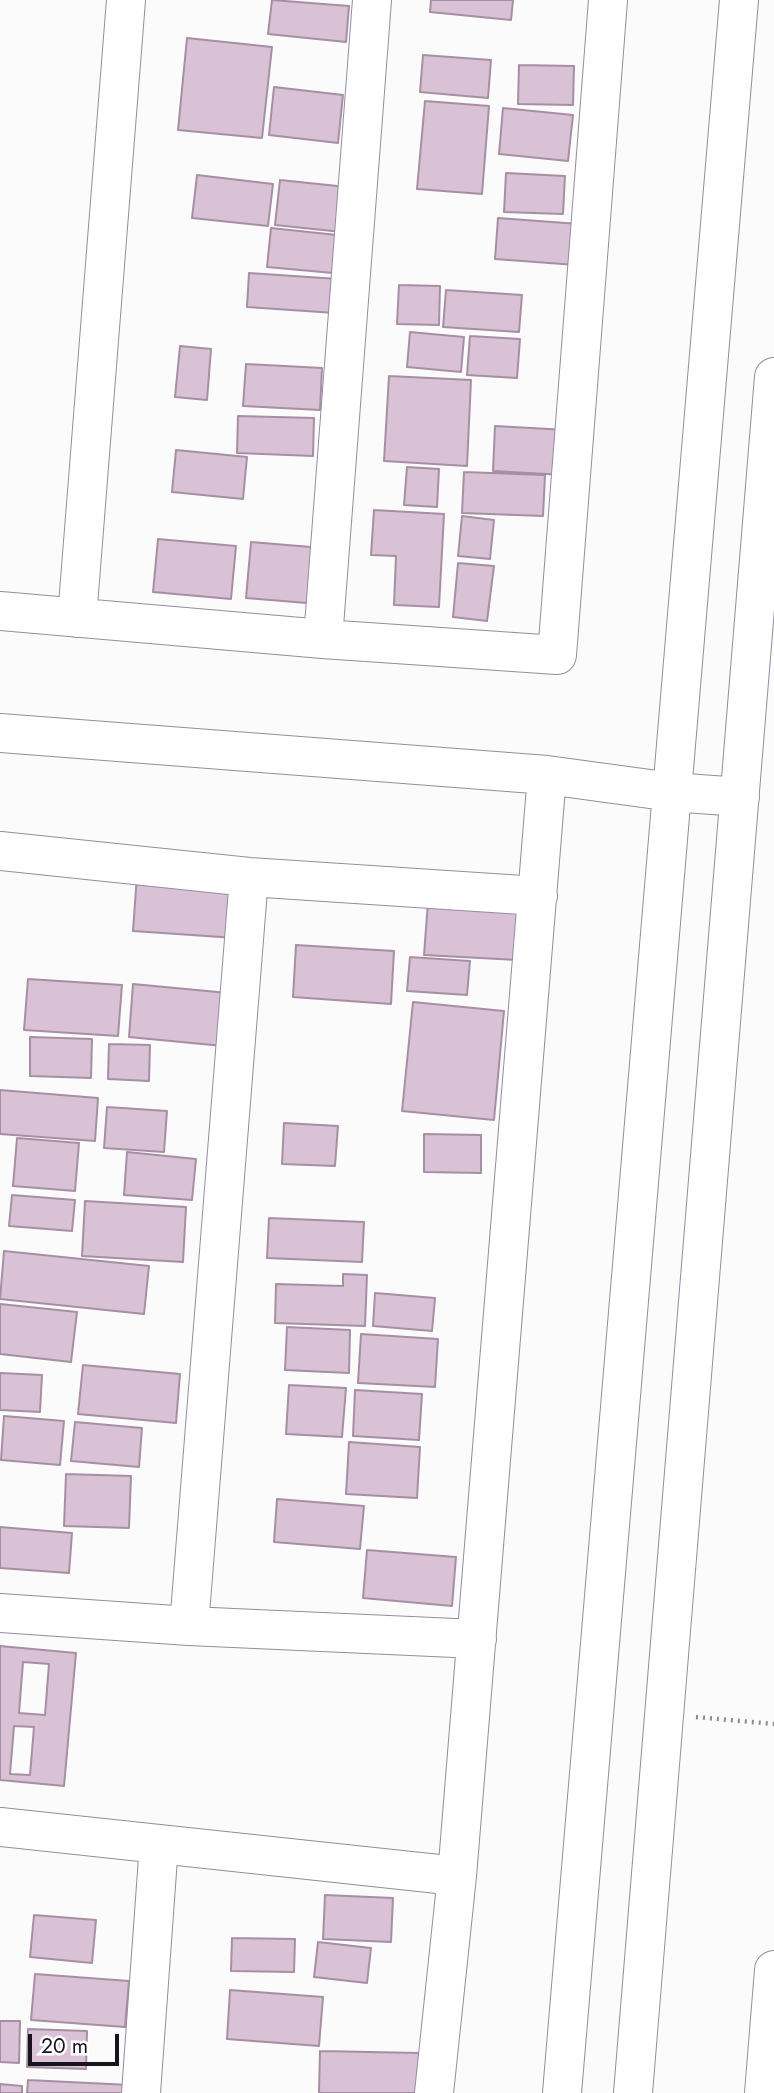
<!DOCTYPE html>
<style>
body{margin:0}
#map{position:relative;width:774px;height:2093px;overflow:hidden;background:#fbfbfb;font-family:Jost,sans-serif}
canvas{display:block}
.scale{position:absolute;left:28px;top:2034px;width:91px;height:32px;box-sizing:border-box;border:4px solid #18141e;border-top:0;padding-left:9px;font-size:21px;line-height:24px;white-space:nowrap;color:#18141e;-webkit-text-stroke:5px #fff;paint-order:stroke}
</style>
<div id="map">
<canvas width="774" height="2093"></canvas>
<div class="scale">20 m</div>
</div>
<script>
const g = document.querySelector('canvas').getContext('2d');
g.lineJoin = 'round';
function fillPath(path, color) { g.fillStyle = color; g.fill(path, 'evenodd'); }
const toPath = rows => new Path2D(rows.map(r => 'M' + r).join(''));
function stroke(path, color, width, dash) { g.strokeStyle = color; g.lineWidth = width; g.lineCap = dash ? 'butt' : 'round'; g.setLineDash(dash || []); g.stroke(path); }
const building = toPath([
 [272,0,349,6,346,42,268,34,272,0],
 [431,0,513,0,511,20,430,12,431,0],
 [187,38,272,47,262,138,178,130,187,38],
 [423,55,491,60,488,98,420,92,423,55],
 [519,65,574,66,573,105,518,104,519,65],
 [274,87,343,95,338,143,269,135,274,87],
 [425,101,489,106,482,194,417,189,425,101],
 [503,108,573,115,568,161,499,154,503,108],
 [506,173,565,176,563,214,504,212,506,173],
 [197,175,273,184,268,226,192,218,197,175],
 [280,180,347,187,342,232,275,225,280,180],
 [498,218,579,224,576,265,495,259,498,218],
 [271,228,337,235,333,273,267,267,271,228],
 [249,273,338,279,335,313,247,307,249,273],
 [399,285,440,286,439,325,397,324,399,285],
 [446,290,522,295,519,332,443,327,446,290],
 [410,332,464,337,461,372,407,367,410,332],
 [470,336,520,339,517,378,467,375,470,336],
 [180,346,211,349,207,400,175,397,180,346],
 [246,364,322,368,320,410,243,406,246,364],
 [389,376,471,380,467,466,384,461,389,376],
 [238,416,314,418,313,456,237,453,238,416],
 [495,426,567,430,564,475,493,471,495,426],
 [176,450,247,457,243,499,172,492,176,450],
 [407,467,439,469,437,507,404,505,407,467],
 [464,472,545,475,543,516,462,513,464,472],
 [374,510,444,514,439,607,394,605,396,556,371,555,374,510],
 [462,516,494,520,490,559,458,556,462,516],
 [158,539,236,546,231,599,153,592,158,539],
 [251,542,323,548,319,604,246,598,251,542],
 [458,563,494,566,487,621,453,617,458,563],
 [137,875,239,881,235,938,133,931,137,875],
 [428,902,520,907,517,960,424,955,428,902],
 [296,945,394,951,391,1004,293,997,296,945],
 [410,957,470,961,467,995,407,991,410,957],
 [28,979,122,985,118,1036,24,1030,28,979],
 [133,984,228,993,223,1046,129,1037,133,984],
 [413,1002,504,1011,494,1120,402,1111,413,1002],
 [30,1037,92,1039,91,1078,30,1076,30,1037],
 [109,1044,150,1045,149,1081,108,1079,109,1044],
 [0,1090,98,1098,95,1141,0,1134,0,1090],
 [107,1107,167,1111,164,1152,104,1148,107,1107],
 [284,1123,338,1126,335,1166,282,1164,284,1123],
 [424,1134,481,1135,481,1173,424,1172,424,1134],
 [17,1138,79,1143,75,1191,13,1186,17,1138],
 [127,1152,196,1159,192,1200,124,1195,127,1152],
 [12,1195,75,1200,72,1231,9,1226,12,1195],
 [85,1201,186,1207,183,1262,82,1256,85,1201],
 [269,1218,364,1222,362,1262,267,1258,269,1218],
 [4,1251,149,1266,144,1314,0,1299,4,1251],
 [343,1274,367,1275,365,1326,275,1323,276,1284,343,1286,343,1274],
 [375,1293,435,1298,432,1331,373,1326,375,1293],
 [0,1304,77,1312,71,1362,0,1354,0,1304],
 [287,1327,350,1330,349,1373,285,1370,287,1327],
 [361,1334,438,1339,435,1387,358,1383,361,1334],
 [83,1365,180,1374,176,1423,78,1414,83,1365],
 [0,1373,42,1375,40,1412,0,1410,0,1373],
 [289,1385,346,1388,342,1437,286,1434,289,1385],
 [355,1390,422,1394,419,1440,353,1436,355,1390],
 [4,1416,64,1421,60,1465,1,1460,4,1416],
 [75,1422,142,1428,139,1467,71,1461,75,1422],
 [349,1442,420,1447,417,1498,346,1494,349,1442],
 [66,1474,131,1476,129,1528,64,1526,66,1474],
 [277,1499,364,1506,360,1549,274,1542,277,1499],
 [0,1527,72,1533,69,1573,0,1568,0,1527],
 [367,1550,456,1557,452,1606,363,1598,367,1550],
 [0,1646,76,1653,64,1786,0,1780,0,1646],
 [23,1662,49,1664,45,1715,19,1713,23,1662],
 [14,1726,34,1727,30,1775,10,1774,14,1726],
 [325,1895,393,1898,391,1942,323,1939,325,1895],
 [34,1915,96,1920,92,1963,30,1957,34,1915],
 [232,1938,295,1939,294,1972,231,1971,232,1938],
 [318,1942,371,1948,367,1983,314,1977,318,1942],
 [35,1974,129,1981,125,2027,31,2020,35,1974],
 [230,1990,323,1997,319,2046,227,2039,230,1990],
 [0,2021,20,2021,19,2063,0,2062,0,2021],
 [28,2029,87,2031,86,2069,27,2067,28,2029],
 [320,2051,420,2053,420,2093,319,2093,320,2051],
 [28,2080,130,2085,130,2093,27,2093,28,2080],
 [0,2084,22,2086,22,2093,0,2093,0,2084]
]);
fillPath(building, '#d9c1d6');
stroke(building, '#a68fa3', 2);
const minor = toPath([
 [0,611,323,639,557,655,608,0],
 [77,618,126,0],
 [323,639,372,0],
 [0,733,547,775,672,792,740,797],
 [0,851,249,877,538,896],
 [0,1613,189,1626,477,1639],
 [189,1626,249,877],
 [0,1827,457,1876],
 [141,2093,159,1844],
 [434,2093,457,1876,547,775],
 [562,2093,739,0],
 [633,2093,774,377],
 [764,2093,774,1970]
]);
stroke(minor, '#948ba4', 40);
stroke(toPath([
 [696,1717,774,1724]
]), '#8d8b90', 4.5, [2, 5]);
stroke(minor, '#fff', 38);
</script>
